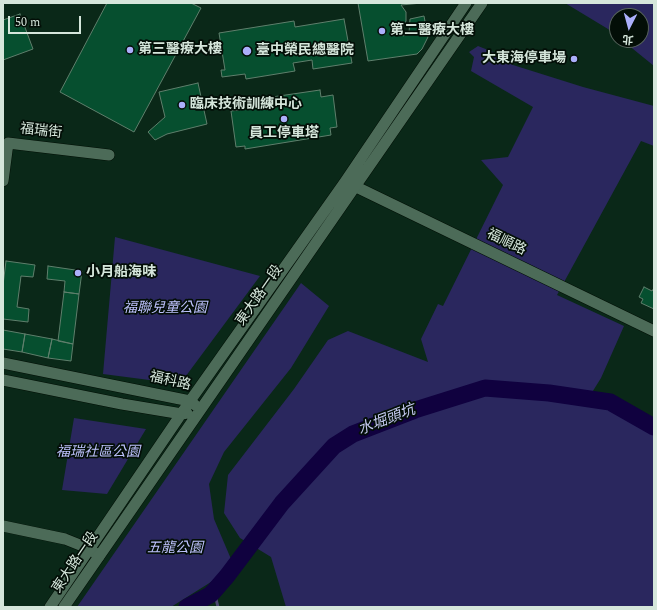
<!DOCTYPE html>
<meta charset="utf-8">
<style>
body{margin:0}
#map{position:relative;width:657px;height:610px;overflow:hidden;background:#0a2818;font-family:Spectral,"Noto Sans TC",serif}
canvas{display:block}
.frame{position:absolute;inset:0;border:4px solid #d5e6db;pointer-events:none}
.north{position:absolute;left:609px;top:8px;width:40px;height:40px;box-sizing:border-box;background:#030e07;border:1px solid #57645c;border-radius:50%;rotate:186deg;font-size:11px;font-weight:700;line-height:16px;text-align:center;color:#d5e6db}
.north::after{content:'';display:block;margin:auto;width:14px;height:18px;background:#abaffb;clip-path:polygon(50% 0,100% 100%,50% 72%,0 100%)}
.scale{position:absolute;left:8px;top:16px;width:73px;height:18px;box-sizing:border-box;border:2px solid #d5e6db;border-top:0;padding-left:5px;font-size:12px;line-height:14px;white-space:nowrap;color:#d5e6db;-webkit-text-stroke:3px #030e07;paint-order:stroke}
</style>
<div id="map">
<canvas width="657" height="610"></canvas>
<div class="frame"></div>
<div class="north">北</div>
<div class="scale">50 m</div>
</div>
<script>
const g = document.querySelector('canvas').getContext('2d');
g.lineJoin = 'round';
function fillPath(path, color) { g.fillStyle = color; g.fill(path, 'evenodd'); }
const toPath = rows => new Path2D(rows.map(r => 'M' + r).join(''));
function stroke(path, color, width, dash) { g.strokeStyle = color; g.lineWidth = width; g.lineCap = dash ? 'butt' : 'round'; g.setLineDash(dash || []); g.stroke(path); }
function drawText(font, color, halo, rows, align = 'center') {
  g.font = font + ' Spectral,"Noto Sans TC",serif'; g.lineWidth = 3.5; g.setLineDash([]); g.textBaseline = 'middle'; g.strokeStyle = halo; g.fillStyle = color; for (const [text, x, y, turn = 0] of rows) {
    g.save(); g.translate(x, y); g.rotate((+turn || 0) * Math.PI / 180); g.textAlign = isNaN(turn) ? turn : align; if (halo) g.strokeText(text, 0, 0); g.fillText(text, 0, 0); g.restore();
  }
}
fillPath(toPath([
 [565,3,654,3,654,66,622,40,641,40,641,16,617,16,617,36,608,29],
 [478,46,493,52,513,65,583,87,654,106,654,146,641,141,557,295,624,326,601,378,591,394,617,402,654,420,654,607,286,607,271,557,240,538,224,513,228,475,294,389,328,340,348,331,428,362,421,339,438,304,443,306,503,185,481,160,508,157,533,107,471,71,474,57,469,52],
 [115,237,260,276,180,384,103,374],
 [301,283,329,306,291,368,224,452,209,484,214,519,231,559,219,577,171,607,77,607],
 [74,418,146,429,107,494,62,490]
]), '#2a275e');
stroke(toPath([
 [214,591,218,607]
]), '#4b466e', 3);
stroke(toPath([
 [187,607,210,595,214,591,227,576,282,503,334,446,353,434,415,410,485,388,549,393,610,402,654,427]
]), '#10013f', 17);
const building = toPath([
 [107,3,191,3,201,8,134,132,60,92,107,3],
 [358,3,422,3,401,5,406,12,406,21,402,29,403,36,409,33,410,19,424,16,428,37,422,49,417,54,368,61,358,3],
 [20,14,33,49,3,60,3,20,20,14],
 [344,19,352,63,313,69,312,60,293,63,295,71,246,79,245,74,222,77,221,70,225,70,219,33,294,21,295,27,344,19],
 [198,83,207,124,167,134,155,140,148,132,165,117,159,92,198,83],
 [320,90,321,97,333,95,337,127,330,128,331,135,245,149,245,146,236,147,231,111,239,110,238,102,320,90],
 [6,261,35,265,33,277,21,276,17,307,29,309,28,322,3,319,3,285,6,261],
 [48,266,82,271,79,294,64,292,65,281,47,279,48,266],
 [644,287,652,291,654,288,654,309,641,303,643,299,639,297,644,287],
 [64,292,79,294,73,344,58,341,64,292],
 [3,330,25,334,22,352,3,349,3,330],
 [25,334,52,339,48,358,22,352,25,334],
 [52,339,73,344,71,361,48,358,52,339]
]);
fillPath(building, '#064f2f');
stroke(building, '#5f7f6c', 1);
const minor = toPath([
 [3,181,8,143,109,155],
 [346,182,654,331],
 [3,526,65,539,90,549,99,556]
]);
const tertiary = toPath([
 [3,363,190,401,195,405],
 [3,380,122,404,182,414,187,413],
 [50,607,190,401,345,182,466,3],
 [64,607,482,3]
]);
stroke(minor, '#000f05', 12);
stroke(tertiary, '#000f05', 12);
stroke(minor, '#4c6b58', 11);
stroke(tertiary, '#4c6b58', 11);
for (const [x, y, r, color] of [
 [382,31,4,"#abaffb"],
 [130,50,4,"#abaffb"],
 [247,51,5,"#abaffb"],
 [574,59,4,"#abaffb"],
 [182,105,4,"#abaffb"],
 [284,119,4,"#abaffb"],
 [78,273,4,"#abaffb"]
]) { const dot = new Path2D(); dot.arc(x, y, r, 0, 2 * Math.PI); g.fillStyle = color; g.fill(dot); stroke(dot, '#030e07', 1.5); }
drawText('bold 14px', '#d5e6db', '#030e07', [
 ["第二醫療大樓",390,31],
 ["第三醫療大樓",138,50],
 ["臺中榮民總醫院",256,51],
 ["大東海停車場",566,59,"right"],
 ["臨床技術訓練中心",190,105],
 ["員工停車塔",284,134,"center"],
 ["小月船海味",86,273]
], 'left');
drawText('14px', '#d5e6db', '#030e07', [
 ["福瑞街",41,132,6],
 ["福順路",506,243,26],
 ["東大路一段",260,296,-55],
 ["福科路",170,382,13],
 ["東大路一段",76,563,-56]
]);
drawText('italic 14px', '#bdc1fc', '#030e07', [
 ["福聯兒童公園",165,309],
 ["福瑞社區公園",98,453],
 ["五龍公園",175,549]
]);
drawText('italic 15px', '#c4c8ef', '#030e07', [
 ["水堀頭坑",387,421,-21]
]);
</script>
